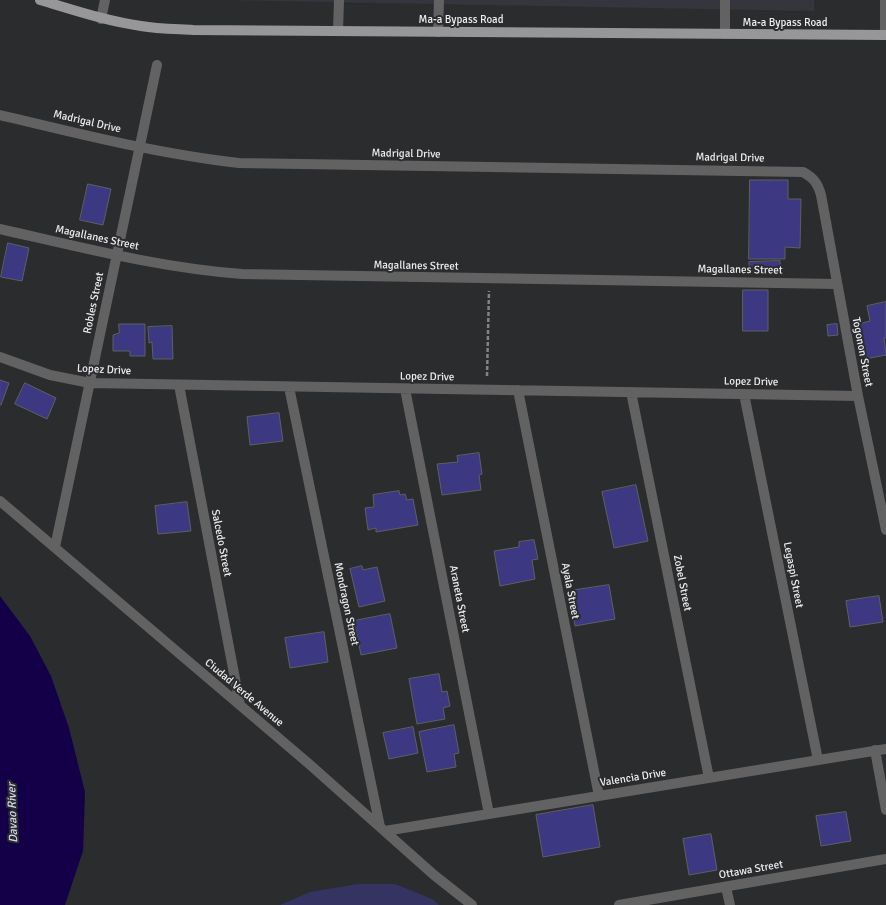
<!DOCTYPE html>
<style>
body{margin:0}
canvas{display:block;background:#2b2c2e}
</style>
<canvas width="886" height="905"></canvas>
<script>
const context = document.querySelector('canvas').getContext('2d');
context.lineJoin = 'round';
function paint(path, color) { context.fillStyle = color; context.fill(path, 'evenodd'); }
function trace(path, color, width, dash) { context.strokeStyle = color; context.lineWidth = width; context.lineCap = dash ? 'butt' : 'round'; context.setLineDash(dash || []); context.stroke(path); }
function write(font, color, halo, rows, align = 'center') {
  context.font = font + ' Signika,sans-serif'; context.lineWidth = 4; context.setLineDash([]); context.textBaseline = 'middle'; context.strokeStyle = halo; context.fillStyle = color; for (const [text, x, y, turn = 0] of rows) {
    context.save(); context.translate(x, y); context.rotate((+turn || 0) * Math.PI / 180); context.textAlign = isNaN(turn) ? turn : align; if (halo) context.strokeText(text, 0, 0); context.fillText(text, 0, 0); context.restore();
  }
}
const built = new Path2D(`
 M228 0H814V11L327 2Z`);
const green = new Path2D(`
 M358 884H395L432 899 439 905H280L310 892Z`);
const water = new Path2D(`
 M0 596 30 636 51 676 69 728 85 792 83 851 65 905H0Z`);
const building = new Path2D(`
 M750 180H788V199H801L800 248 785 247V259H749Z
 M88 184 111 189 103 225 80 220Z
 M8 243 29 248 22 281 1 277Z
 M780 261V272L749 273V262Z
 M743 290H768V331H743Z
 M886 302V338H884L886 355 865 359 858 324 870 321 867 306Z
 M119 324H145V356H130V351H113V335L119 333Z
 M837 324 838 335 828 336 827 325Z
 M172 326 173 359H153L152 342 149 343 148 327Z
 M0 380 9 383 1 405H0Z
 M25 383 56 398 47 419 15 404Z
 M279 413 283 441 250 445 247 417Z
 M479 453 482 474 479 475 481 490 442 495 437 464 458 462 457 456Z
 M636 485 648 541 614 548 602 492Z
 M399 491 400 495 405 494 407 500 413 499 418 525 376 532V528L368 530 365 508 374 507 373 495Z
 M187 502 191 531 158 534 155 506Z
 M534 540 538 559 532 560 535 579 500 586 494 551 519 547V542Z
 M362 566 363 570 377 567 385 601 359 607 350 569Z
 M609 585 615 619 575 626 569 591Z
 M879 596 883 622 850 627 846 601Z
 M390 614 397 648 361 655 354 621Z
 M324 632 328 662 290 668 285 638Z
 M439 674 442 692 447 691 450 706 443 708 445 719 417 724 409 679Z
 M454 725 459 753 454 754 456 767 427 772 419 732Z
 M413 727 418 753 389 759 383 733Z
 M593 805 600 847 543 857 536 815Z
 M846 812 851 841 821 846 816 816Z
 M711 834 717 870 689 875 683 839Z`);
const path = new Path2D(`
 M487 376 489 291`);
const lane = new Path2D(`
 M885 0V35
 M101 19 105 0
 M338 31 339 0
 M438 32 439 0
 M725 34V0`);
const street = new Path2D(`
 M0 115C79 134 159 154 239 163L803 172C814 178 818 184 821 195L858 396 886 530
 M0 229C80 247 160 268 242 274L837 284
 M0 357 50 375 90 383 858 396
 M179 385 240 705
 M289 387 380 827
 M405 389 489 814
 M518 390 599 796
 M631 392 709 778
 M744 394 818 760
 M0 501 308 763 434 875 472 905
 M55 547 157 65
 M875 750 886 810
 M385 831 886 749
 M726 887 730 905
 M619 905 886 859`);
const primary = new Path2D(`
 M40 0C74 10 106 21 141 26 158 29 176 29 193 30L886 35`);
const streetNames = [
 ["Ma-a Bypass Road",461,20],
 ["Ma-a Bypass Road",785,23],
 ["Madrigal Drive",87,122,13],
 ["Madrigal Drive",406,154,1],
 ["Madrigal Drive",730,158,1],
 ["Magallanes Street",97,238,12],
 ["Magallanes Street",416,266,1],
 ["Magallanes Street",740,270,1],
 ["Robles Street",94,303,-78],
 ["Togonon Street",862,352,79],
 ["Lopez Drive",104,370,3],
 ["Lopez Drive",427,377,1],
 ["Lopez Drive",751,382,1],
 ["Salcedo Street",221,543,79],
 ["Legaspi Street",793,575,79],
 ["Zobel Street",682,583,79],
 ["Ayala Street",570,591,79],
 ["Araneta Street",459,599,79],
 ["Mondragon Street",346,604,78],
 ["Ciudad Verde Avenue",244,693,40],
 ["Valencia Drive",633,778,-9],
 ["Ottawa Street",751,870,-10]
];
const waterNames = [
 ["Davao River",13,813,-92]
];
paint(built, '#34353d');
paint(green, '#343361');
paint(water, '#140049');
paint(building, '#3d3882');
trace(building, '#5e5f62', 1);
trace(path, '#828385', 2.5, [4, 2]);
trace(lane, '#626263', 10);
trace(street, '#626263', 10);
trace(primary, '#97979a', 10);
write('11px', '#ededef', '#2b2c2e', streetNames);
write('italic 12px', '#d5d6ec', '#2b2c2e', waterNames);
</script>
